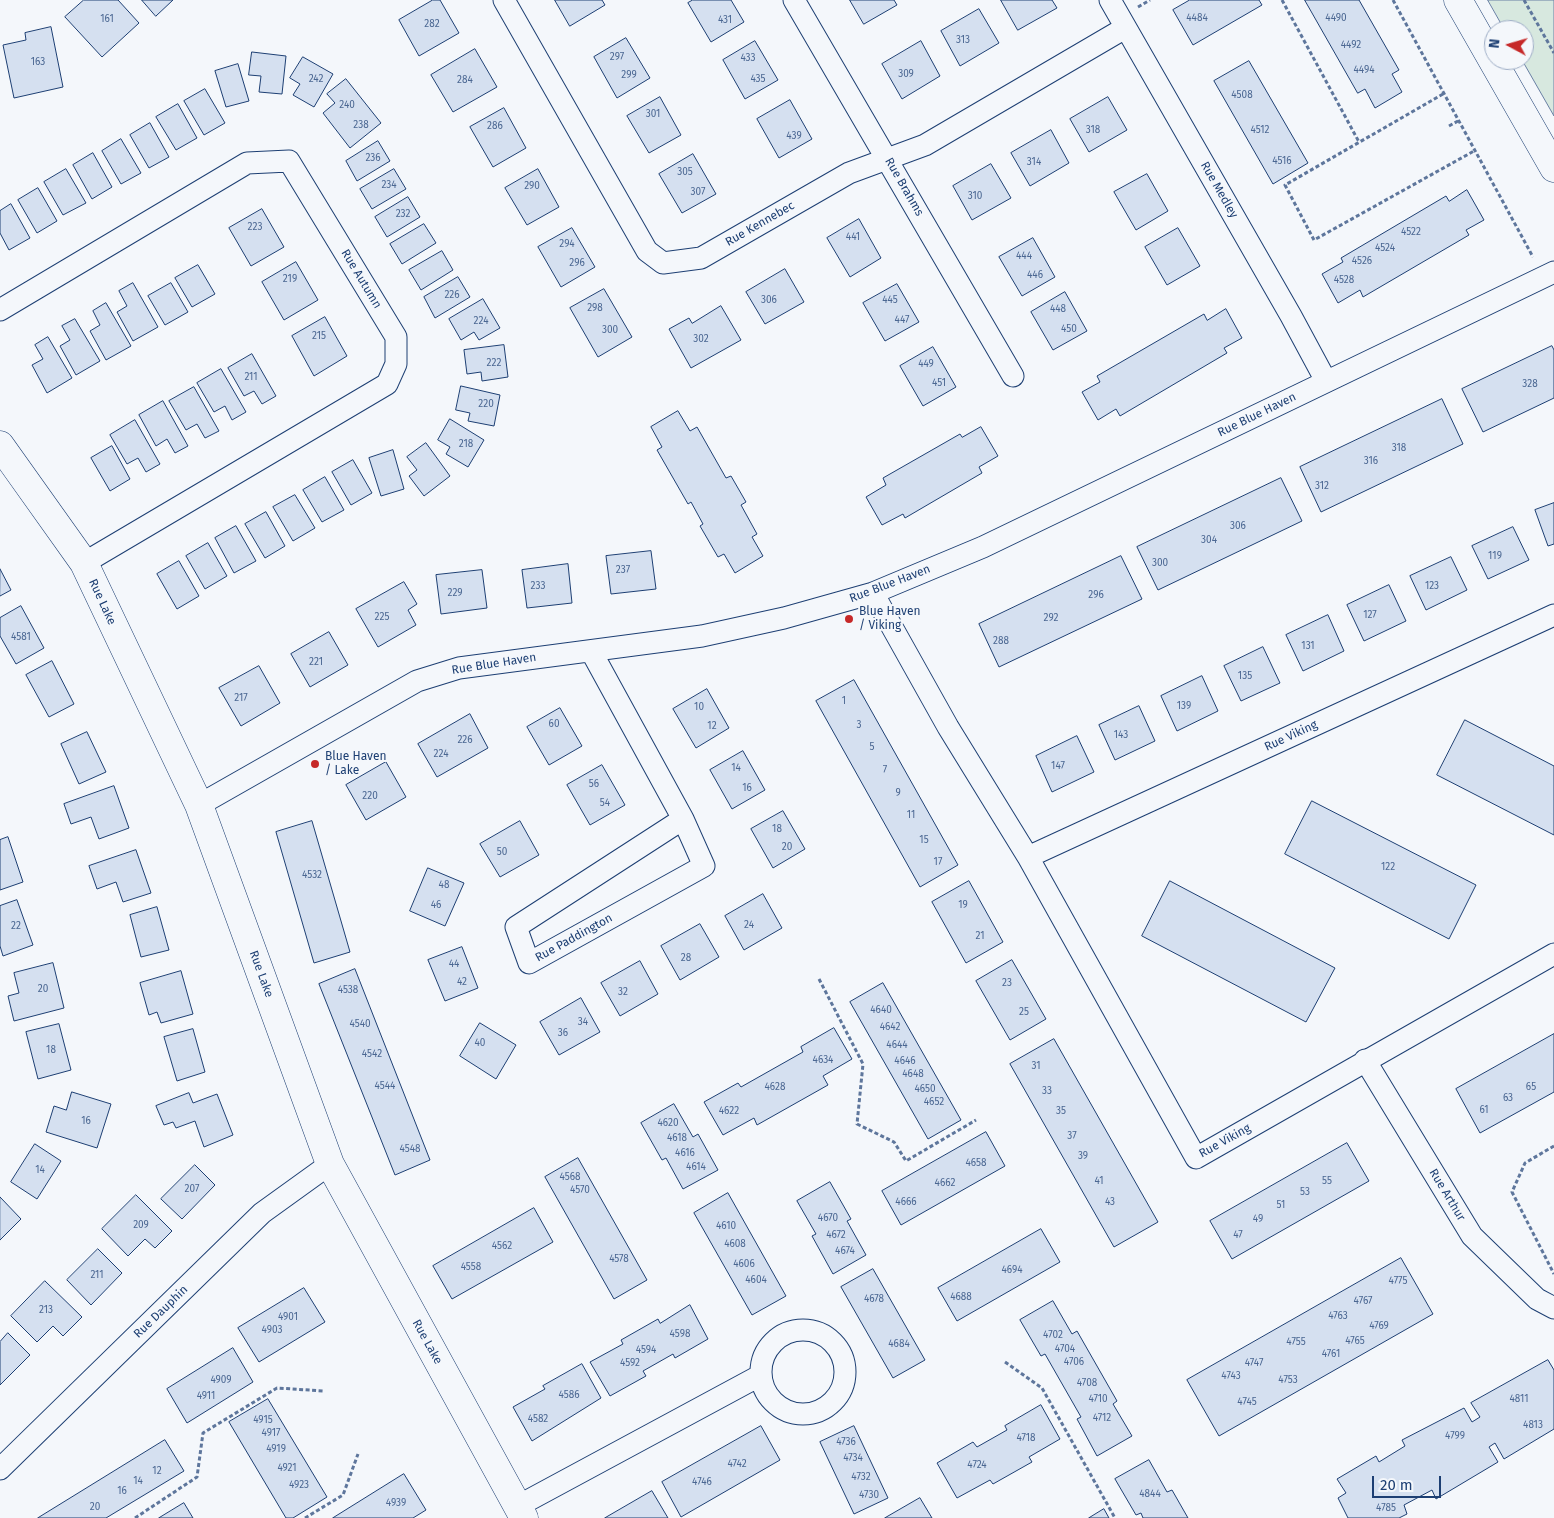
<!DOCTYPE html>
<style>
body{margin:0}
#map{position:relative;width:1554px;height:1518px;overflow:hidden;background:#f4f7fb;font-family:"Fira Sans",sans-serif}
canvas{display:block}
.north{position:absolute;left:1484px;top:20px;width:50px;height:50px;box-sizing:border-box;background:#f4f7fb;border:1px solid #9eadc5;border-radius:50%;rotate:276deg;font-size:14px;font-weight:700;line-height:20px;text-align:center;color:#1d3f73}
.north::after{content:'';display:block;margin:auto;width:18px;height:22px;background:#c62828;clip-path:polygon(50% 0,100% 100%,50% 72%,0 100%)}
.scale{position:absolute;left:1372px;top:1476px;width:69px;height:22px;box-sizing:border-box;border:2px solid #1d3f73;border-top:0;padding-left:6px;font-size:15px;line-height:18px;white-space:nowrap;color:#1d3f73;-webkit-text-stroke:4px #f4f7fb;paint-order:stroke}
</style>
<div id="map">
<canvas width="1554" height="1518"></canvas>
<div class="north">N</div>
<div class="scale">20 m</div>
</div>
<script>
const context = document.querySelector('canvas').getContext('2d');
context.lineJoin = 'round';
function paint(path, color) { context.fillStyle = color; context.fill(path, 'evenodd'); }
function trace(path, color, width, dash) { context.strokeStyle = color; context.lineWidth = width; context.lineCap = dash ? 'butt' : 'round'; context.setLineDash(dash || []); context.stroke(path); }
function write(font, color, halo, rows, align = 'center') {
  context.font = font + ' "Fira Sans",sans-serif'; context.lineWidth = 4; context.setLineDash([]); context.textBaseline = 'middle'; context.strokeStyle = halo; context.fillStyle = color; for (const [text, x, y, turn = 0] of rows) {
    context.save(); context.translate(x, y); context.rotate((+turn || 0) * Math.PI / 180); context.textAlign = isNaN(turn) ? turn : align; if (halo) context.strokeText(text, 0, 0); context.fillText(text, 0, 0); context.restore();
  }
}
const green = new Path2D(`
 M1488 0H1554V116L1522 60H1524V30H1505Z`);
const building = new Path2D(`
 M84 0H118L139 23 102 57 65 17Z
 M142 0H173L156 16Z
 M433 0H440L459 33 419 56 399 20Z
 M555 0H602L605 5 570 26Z
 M693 0H731L744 22 711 42 688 3Z
 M850 0H894L897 5 864 24Z
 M1001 0H1052L1057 8 1018 30Z
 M1190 0H1259L1262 5 1193 45 1173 10Z
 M1305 0H1359L1399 70 1392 74 1402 92 1375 108 1365 89 1358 93Z
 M979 9 999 43 960 66 941 31Z
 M51 27 63 87 14 98 3 45 26 40 25 33Z
 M626 38 650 78 617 98 594 57Z
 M755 41 778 80 745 99 723 60Z
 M921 41 940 76 902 99 882 64Z
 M475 49 497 87 453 112 431 75Z
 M252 52 286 56 282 94 259 92 261 76 249 75Z
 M303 57 333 74 314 107 293 95 300 84 290 78Z
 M1249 61 1308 163 1273 184 1214 81Z
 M238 64 249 101 226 107 215 71Z
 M346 79 381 123 350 148 323 113 335 103 327 94Z
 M205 89 225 123 204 135 184 101Z
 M660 97 681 135 649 153 627 116Z
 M1108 97 1127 130 1089 152 1070 119Z
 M790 100 812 139 779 158 757 119Z
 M178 104 197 138 176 150 156 117Z
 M504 108 526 148 493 167 470 127Z
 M150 123 169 157 149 168 130 135Z
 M1051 130 1069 163 1030 186 1011 153Z
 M121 139 141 173 121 184 102 151Z
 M378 141 390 161 357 181 346 161Z
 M93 153 112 187 92 199 73 165Z
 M693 154 716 194 682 213 659 174Z
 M991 164 1011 198 972 220 953 186Z
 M66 169 86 203 63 215 44 182Z
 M394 169 406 189 372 209 360 189Z
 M538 169 559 207 527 225 505 188Z
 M1147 174 1168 211 1136 230 1114 192Z
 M38 188 57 221 37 233 18 200Z
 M1467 190 1484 220 1466 230 1469 235 1363 297 1360 290 1338 303 1322 274 1343 262 1341 258 1446 196 1449 201Z
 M408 197 420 217 387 237 375 217Z
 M11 204 30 238 9 250 0 233V211Z
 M262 209 284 247 251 266 229 228Z
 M859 219 881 258 850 277 827 238Z
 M424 224 436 243 402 264 390 244Z
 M572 228 595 267 561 287 538 247Z
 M1178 228 1200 266 1167 285 1145 247Z
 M1033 238 1055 277 1022 296 999 257Z
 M442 251 453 270 421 290 409 270Z
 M296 262 318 300 284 320 262 282Z
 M198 265 215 294 192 307 175 278Z
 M785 269 804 302 765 324 746 292Z
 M458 277 470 297 435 318 424 297Z
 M133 283 158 327 133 341 117 312 127 306 119 291Z
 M171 283 188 312 165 325 148 296Z
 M897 284 919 322 885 341 863 303Z
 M604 289 632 337 598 357 570 308Z
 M1065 292 1087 331 1053 350 1031 312Z
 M483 299 500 328 479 340 474 332 461 340 449 319Z
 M106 303 131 346 106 360 90 331 100 325 93 311Z
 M721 306 741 340 691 368 669 329 689 318 692 323Z
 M1226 309 1242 338 1224 348 1227 353 1120 416 1116 409 1098 420 1082 392 1100 382 1097 376 1204 314 1207 320Z
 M325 317 347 356 314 376 292 336Z
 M75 319 100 361 76 375 60 346 70 340 62 326Z
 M48 337 72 378 47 393 32 365 43 359 35 345Z
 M504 345 508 377 482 381 481 372 467 374 464 350Z
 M1552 346 1554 350V398L1483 432 1462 389Z
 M933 347 956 387 923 406 900 366Z
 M252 354 276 396 262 404 254 391 244 396 228 368Z
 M221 369 246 412 232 420 225 406 214 412 197 383Z
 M461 386 500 395 494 426 468 421 470 413 456 410Z
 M194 387 219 431 205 438 197 424 186 430 169 401Z
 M1442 399 1463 444 1321 512 1300 467Z
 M163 401 188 446 175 453 167 439 156 446 139 415Z
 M678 411 690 431 697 427 726 478 731 476 746 502 741 505 757 534 752 537 763 556 735 573 724 554 718 557 700 526 703 524 691 502 688 504 657 450 662 447 651 427Z
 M450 419 484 440 468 467 446 454 450 447 438 440Z
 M135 420 160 464 146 472 138 458 127 464 110 435Z
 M981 427 998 456 979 467 982 473 905 518 903 514 882 525 866 497 886 485 883 478 960 434 962 437Z
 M426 443 450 476 424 496 409 476 417 470 407 457Z
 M112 446 130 479 110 491 91 458Z
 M393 450 404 489 381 496 369 458Z
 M353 460 372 493 351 505 332 472Z
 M325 477 344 510 322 522 303 490Z
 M1281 478 1302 521 1158 590 1137 547Z
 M295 495 315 528 293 541 273 507Z
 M1554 503V544L1548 546 1535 510Z
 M266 512 285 546 265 558 245 524Z
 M236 526 256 561 234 573 215 538Z
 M1513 527 1529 560 1488 579 1472 546Z
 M208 543 227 576 205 589 186 556Z
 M651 551 656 589 611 594 606 556Z
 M1121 556 1142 599 999 667 979 624Z
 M1451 557 1467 590 1426 610 1410 576Z
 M179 561 199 596 177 609 157 574Z
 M568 564 572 603 527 608 522 570Z
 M0 569 11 590 0 596Z
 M482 570 487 608 441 614 436 575Z
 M404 582 417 604 408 610 416 625 378 647 356 609Z
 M1389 585 1406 621 1364 641 1347 605Z
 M21 606 44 648 16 664 0 636V618Z
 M1328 615 1344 651 1303 671 1286 635Z
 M329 632 348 665 310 687 291 654Z
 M1263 647 1280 683 1241 701 1224 666Z
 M52 661 74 704 49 717 26 675Z
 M259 666 280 703 241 726 219 688Z
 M1202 676 1218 711 1177 731 1161 696Z
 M854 680 958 865 920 887 816 701Z
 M707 689 729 728 696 748 673 709Z
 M1139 706 1155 741 1115 760 1099 725Z
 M560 708 582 746 549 765 527 727Z
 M470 714 488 748 437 777 418 744Z
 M1465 720 1554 766V835L1437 775Z
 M87 732 106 772 79 784 61 744Z
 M1077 736 1094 772 1052 792 1036 756Z
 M743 751 765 790 732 809 710 770Z
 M386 762 406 797 366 820 346 785Z
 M602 765 625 805 590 825 567 785Z
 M114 786 129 828 99 839 91 817 71 824 64 804Z
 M1312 801 1476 885 1449 939 1285 854Z
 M783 811 805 849 773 868 751 829Z
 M312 821 350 952 314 963 276 832Z
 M520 821 539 855 500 877 480 844Z
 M8 837 23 882 0 890V840Z
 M136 850 151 893 123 902 116 882 97 889 89 866Z
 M428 868 464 883 445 926 410 911Z
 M969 881 1003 942 966 963 932 902Z
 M1170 881 1335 968 1306 1022 1142 936Z
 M763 894 782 928 744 950 725 916Z
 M17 900 33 945 3 956 0 946V906Z
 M157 907 169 950 141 957 130 915Z
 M700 924 719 957 680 980 661 946Z
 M462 947 478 988 445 1001 428 960Z
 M1012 960 1046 1019 1010 1040 976 981Z
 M640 961 658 994 620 1016 601 983Z
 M53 963 64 1008 14 1021 8 996 19 993 14 973Z
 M355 969 430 1160 395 1175 319 984Z
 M181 971 193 1014 161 1023 157 1012 149 1015 140 983Z
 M883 983 961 1120 928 1139 850 1002Z
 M581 998 600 1032 559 1055 540 1022Z
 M480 1023 516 1045 496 1079 460 1056Z
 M59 1024 71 1070 38 1079 26 1032Z
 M834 1028 852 1059 823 1076 828 1085 757 1125 754 1118 723 1135 704 1102 738 1083 741 1087 803 1052 801 1047Z
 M193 1029 205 1072 177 1081 164 1037Z
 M1554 1034V1092L1480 1133 1456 1089Z
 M1054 1039 1158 1222 1114 1247 1010 1064Z
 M72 1092 111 1104 97 1148 46 1132 54 1106 66 1110Z
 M189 1093 193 1103 217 1094 233 1135 204 1147 195 1121 176 1128 173 1122 164 1125 156 1106Z
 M674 1104 693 1137 698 1134 718 1170 683 1189 666 1158 662 1160 641 1123Z
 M986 1132 1005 1166 901 1225 882 1191Z
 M1347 1143 1369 1181 1232 1259 1210 1221Z
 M35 1144 61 1161 37 1199 11 1182Z
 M578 1158 647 1280 614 1299 545 1177Z
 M195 1165 215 1185 182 1219 161 1199Z
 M830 1182 851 1219 847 1221 866 1255 833 1274 812 1236 816 1234 797 1201Z
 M728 1193 786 1296 752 1315 694 1213Z
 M136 1195 172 1231 155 1248 145 1239 128 1256 102 1229Z
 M0 1197 21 1219 0 1240Z
 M534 1208 553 1242 452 1299 433 1266Z
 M1041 1229 1060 1262 957 1321 938 1288Z
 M98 1249 122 1273 91 1305 67 1280Z
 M1401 1258 1433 1314 1219 1436 1187 1380Z
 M873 1269 925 1360 893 1378 841 1287Z
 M45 1281 82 1317 63 1336 53 1326 37 1342 11 1316Z
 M304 1288 325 1322 259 1362 238 1328Z
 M1053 1301 1072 1334 1077 1331 1117 1401 1113 1404 1132 1436 1097 1456 1077 1419 1081 1417 1045 1354 1041 1356 1020 1320Z
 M690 1305 708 1339 675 1358 673 1354 643 1371 646 1376 610 1396 590 1362 623 1344 621 1340 658 1319 660 1323Z
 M8 1333 30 1355 0 1385V1342Z
 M233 1348 253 1382 187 1423 167 1389Z
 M1548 1360 1554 1370V1429L1504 1459 1495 1443 1489 1447 1498 1462 1436 1499 1432 1490 1404 1505 1407 1514 1399 1518H1348L1338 1498 1346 1493 1337 1479 1376 1456 1379 1462 1405 1446 1402 1440 1464 1408 1472 1422 1480 1417 1471 1403Z
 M582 1364 601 1398 532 1441 513 1407 545 1389 543 1386Z
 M268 1399 327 1497 293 1518H286L229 1422Z
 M1041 1405 1060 1439 1029 1457 1032 1462 993 1484 990 1480 957 1498 937 1463 973 1442 977 1447 1007 1430 1005 1426Z
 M761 1426 780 1460 681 1517 662 1482Z
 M854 1426 888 1498 854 1514 820 1442Z
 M165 1440 184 1471 106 1518H38Z
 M1149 1460 1167 1492 1172 1490 1188 1518H1143L1141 1513 1136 1515 1115 1479Z
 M404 1474 426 1510 413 1518H333Z
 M652 1491 668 1518H605Z
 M920 1498 932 1518H885Z
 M184 1503 193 1518H159Z
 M1104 1509 1109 1518H1089Z`);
const path = new Path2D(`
 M1282 0 1359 142
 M1393 0 1533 257
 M1524 0 1554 53
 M1138 7 1150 0
 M1443 94 1285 185 1314 240 1474 151
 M1449 126 1458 121
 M819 979 863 1064 857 1124 894 1142 906 1161 976 1120
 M1554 1146 1525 1163 1512 1192 1554 1274
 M1005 1362 1042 1388 1115 1518
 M135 1518 197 1477 203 1433 277 1388 324 1391
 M305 1518 343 1495 358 1454`);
const street = new Path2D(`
 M504 0 647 251 663 263 701 258 849 173 925 145 1125 28
 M794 0 1013 376
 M1110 0 1291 316 1326 381
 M0 310 247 163 289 161 396 337V364L387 384 84 563
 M873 593 948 727 1028 857 1196 1158 1554 954
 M591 651 683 819 704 866 529 963 516 927 683 819
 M199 805 417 681 459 668 702 636 784 618 873 593 983 547 1554 272
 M1028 857 1554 615
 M1365 1060 1472 1236 1537 1299 1554 1308
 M761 1372a42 42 0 1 1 84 0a42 42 0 1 1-84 0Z
 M0 1469 262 1213 330 1164
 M518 1506 761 1375`);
const secondary = new Path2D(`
 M1458 0 1554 168
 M0 445 84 563 199 805 330 1164 524 1518`);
const markers = [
 [849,619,5,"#c62828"],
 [315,764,5,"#c62828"]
];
const numberNames = [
 ["4484",1197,18],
 ["4490",1336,18],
 ["161",107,19],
 ["431",725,20],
 ["282",432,24],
 ["313",963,40],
 ["4492",1351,45],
 ["297",617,57],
 ["433",748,58],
 ["163",38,62],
 ["4494",1364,70],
 ["309",906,74],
 ["299",629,75],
 ["242",316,79],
 ["435",758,79],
 ["284",465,80],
 ["4508",1242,95],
 ["240",347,105],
 ["301",653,114],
 ["238",361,125],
 ["286",495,126],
 ["318",1093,130],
 ["4512",1260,130],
 ["439",794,136],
 ["236",373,158],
 ["4516",1282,161],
 ["314",1034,162],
 ["305",685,172],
 ["234",389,185],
 ["290",532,186],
 ["307",698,192],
 ["310",975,196],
 ["232",403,214],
 ["223",255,227],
 ["4522",1411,232],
 ["441",853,237],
 ["294",567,244],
 ["4524",1385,248],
 ["444",1024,256],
 ["4526",1362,261],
 ["296",577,263],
 ["446",1035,275],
 ["219",290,279],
 ["4528",1344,280],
 ["226",452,295],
 ["306",769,300],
 ["445",890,300],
 ["298",595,308],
 ["448",1058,309],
 ["447",902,320],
 ["224",481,321],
 ["450",1069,329],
 ["300",610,330],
 ["215",319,336],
 ["302",701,339],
 ["222",494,363],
 ["449",926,364],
 ["211",251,377],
 ["451",939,383],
 ["328",1530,384],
 ["220",486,404],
 ["218",466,444],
 ["318",1399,448],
 ["316",1371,461],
 ["312",1322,486],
 ["306",1238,526],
 ["304",1209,540],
 ["119",1495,556],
 ["300",1160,563],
 ["237",623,570],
 ["233",538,586],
 ["123",1432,586],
 ["229",455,593],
 ["296",1096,595],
 ["127",1370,615],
 ["225",382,617],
 ["292",1051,618],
 ["4581",21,637],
 ["288",1001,641],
 ["131",1308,646],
 ["221",316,662],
 ["135",1245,676],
 ["217",241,698],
 ["1",844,701],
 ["139",1184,706],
 ["10",699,707],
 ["60",554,724],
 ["3",859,725],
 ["12",712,726],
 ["143",1121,735],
 ["226",465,740],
 ["5",872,747],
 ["224",441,754],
 ["147",1058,766],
 ["14",736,768],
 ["7",885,770],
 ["56",594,784],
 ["16",747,788],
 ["9",898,793],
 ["220",370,796],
 ["54",605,803],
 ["11",911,815],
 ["18",777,829],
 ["15",924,840],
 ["20",787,847],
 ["50",502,852],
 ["17",938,862],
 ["122",1388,867],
 ["4532",312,875],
 ["48",444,885],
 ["46",436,905],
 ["19",963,905],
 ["24",749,925],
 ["22",16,926],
 ["21",980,936],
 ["28",686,958],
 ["44",454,964],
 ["42",462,982],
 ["23",1007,983],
 ["20",43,989],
 ["4538",348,990],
 ["32",623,992],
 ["4640",881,1010],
 ["25",1024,1012],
 ["34",583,1022],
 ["4540",360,1024],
 ["4642",890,1027],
 ["36",563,1033],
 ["40",480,1043],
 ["4644",897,1045],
 ["18",51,1050],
 ["4542",372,1054],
 ["4634",823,1060],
 ["4646",905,1061],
 ["31",1036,1066],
 ["4648",913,1074],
 ["4544",385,1086],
 ["4628",775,1087],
 ["65",1531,1087],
 ["4650",925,1089],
 ["33",1047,1091],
 ["63",1508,1098],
 ["4652",934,1102],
 ["61",1484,1110],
 ["4622",729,1111],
 ["35",1061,1111],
 ["16",86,1121],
 ["4620",668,1123],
 ["37",1072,1136],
 ["4618",677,1138],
 ["4548",410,1149],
 ["4616",685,1153],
 ["39",1083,1156],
 ["4658",976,1163],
 ["4614",696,1167],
 ["14",40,1170],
 ["4568",570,1177],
 ["41",1099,1181],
 ["55",1327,1181],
 ["4662",945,1183],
 ["207",192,1189],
 ["4570",580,1190],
 ["53",1305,1192],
 ["4666",906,1202],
 ["43",1110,1202],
 ["51",1281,1205],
 ["4670",828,1218],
 ["49",1258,1219],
 ["209",141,1225],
 ["4610",726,1226],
 ["4672",836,1235],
 ["47",1238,1235],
 ["4608",735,1244],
 ["4562",502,1246],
 ["4674",845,1251],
 ["4578",619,1259],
 ["4606",744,1264],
 ["4558",471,1267],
 ["4694",1012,1270],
 ["211",97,1275],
 ["4604",756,1280],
 ["4775",1398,1281],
 ["4688",961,1297],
 ["4678",874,1299],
 ["4767",1363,1301],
 ["213",46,1310],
 ["4763",1338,1316],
 ["4901",288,1317],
 ["4769",1379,1326],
 ["4903",272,1330],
 ["4598",680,1334],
 ["4702",1053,1335],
 ["4765",1355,1341],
 ["4755",1296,1342],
 ["4684",899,1344],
 ["4704",1065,1349],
 ["4594",646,1350],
 ["4761",1331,1354],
 ["4706",1074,1362],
 ["4592",630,1363],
 ["4747",1254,1363],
 ["4743",1231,1376],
 ["4909",221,1380],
 ["4753",1288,1380],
 ["4708",1087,1383],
 ["4586",569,1395],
 ["4911",206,1396],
 ["4710",1098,1399],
 ["4811",1519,1399],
 ["4745",1247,1402],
 ["4712",1102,1418],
 ["4582",538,1419],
 ["4915",263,1420],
 ["4813",1533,1425],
 ["4917",271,1433],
 ["4799",1455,1436],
 ["4718",1026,1438],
 ["4736",846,1442],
 ["4919",276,1449],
 ["4734",853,1458],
 ["4742",737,1464],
 ["4724",977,1465],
 ["4921",287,1468],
 ["12",157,1471],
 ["4732",861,1477],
 ["14",138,1481],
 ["4746",702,1482],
 ["4923",299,1485],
 ["16",122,1491],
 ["4844",1150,1494],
 ["4730",869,1495],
 ["4939",396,1503],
 ["20",95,1507],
 ["4785",1386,1508]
];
const streetNames = [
 ["Rue Brahms",904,187,60],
 ["Rue Medley",1219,190,60],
 ["Rue Kennebec",760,224,-30],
 ["Rue Autumn",361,279,59],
 ["Rue Blue Haven",1257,415,-26],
 ["Rue Blue Haven",890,584,-21],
 ["Rue Lake",102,602,65],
 ["Rue Blue Haven",494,664,-9],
 ["Rue Viking",1291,736,-25],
 ["Rue Paddington",574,938,-29],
 ["Rue Lake",261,974,70],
 ["Rue Viking",1225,1141,-29],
 ["Rue Arthur",1447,1195,59],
 ["Rue Dauphin",161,1312,-44],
 ["Rue Lake",427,1342,61]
];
const poiNames = [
 ["Blue Haven",859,612],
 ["/ Viking",859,626],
 ["Blue Haven",325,757],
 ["/ Lake",325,771]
];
paint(green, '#d7e8df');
trace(green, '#687fa3', 1);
paint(building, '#d5e0f0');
trace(building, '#1d3f73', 1);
trace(street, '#1d3f73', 23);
trace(secondary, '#1d3f73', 29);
trace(path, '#5e769c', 3, [4, 2.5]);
trace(street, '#f4f7fb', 21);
trace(secondary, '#f4f7fb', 28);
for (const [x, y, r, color] of markers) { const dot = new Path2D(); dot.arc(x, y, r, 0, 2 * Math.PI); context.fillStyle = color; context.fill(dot); trace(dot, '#f4f7fb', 2); }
write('10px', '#4b6792', null, numberNames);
write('12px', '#1d3f73', '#f4f7fb', streetNames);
write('12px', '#1d3f73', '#f4f7fb', poiNames, 'left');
</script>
